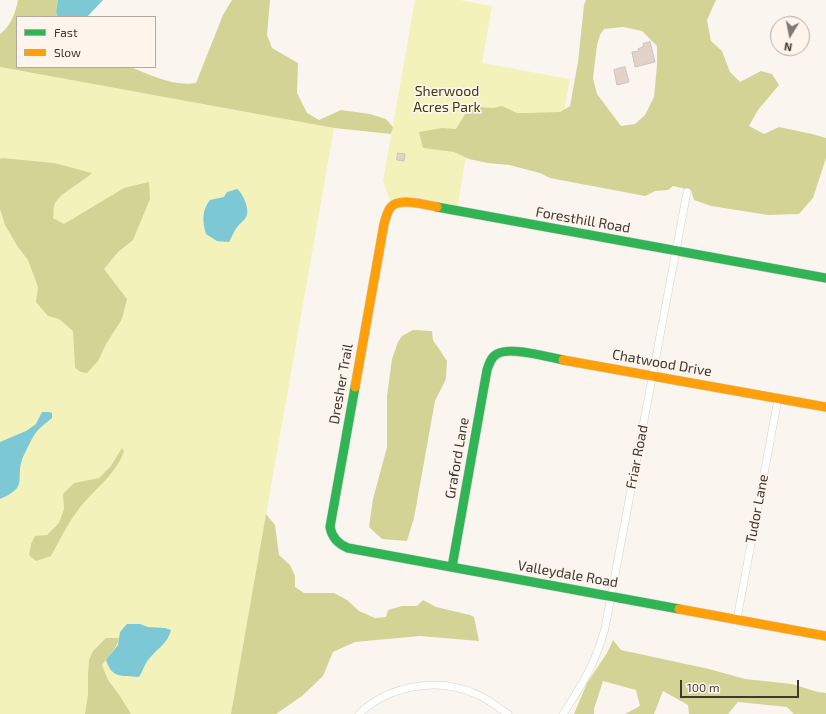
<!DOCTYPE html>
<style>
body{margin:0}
#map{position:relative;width:826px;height:714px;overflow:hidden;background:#fbf5f0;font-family:"Exo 2",sans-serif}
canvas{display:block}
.legend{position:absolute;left:16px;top:16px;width:140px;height:52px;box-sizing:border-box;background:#fff5ec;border:1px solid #b2a9a2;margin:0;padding:5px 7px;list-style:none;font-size:12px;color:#3e3832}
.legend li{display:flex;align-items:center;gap:8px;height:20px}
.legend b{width:20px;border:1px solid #b2a9a2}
.north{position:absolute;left:770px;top:16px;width:40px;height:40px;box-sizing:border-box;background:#fff5ec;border:1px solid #b2a9a2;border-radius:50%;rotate:190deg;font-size:11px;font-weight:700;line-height:16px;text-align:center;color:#3e3832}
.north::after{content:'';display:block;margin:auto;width:14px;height:18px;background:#807a74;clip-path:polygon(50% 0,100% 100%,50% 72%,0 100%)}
.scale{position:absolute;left:680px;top:680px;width:119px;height:18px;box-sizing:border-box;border:2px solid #3e3832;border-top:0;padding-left:5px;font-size:12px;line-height:14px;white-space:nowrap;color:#3e3832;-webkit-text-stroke:3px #fff5ec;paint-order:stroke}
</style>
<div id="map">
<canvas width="826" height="714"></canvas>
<ul class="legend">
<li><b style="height:5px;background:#30b455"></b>Fast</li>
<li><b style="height:5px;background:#ff9f0a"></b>Slow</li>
</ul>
<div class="north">N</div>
<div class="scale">100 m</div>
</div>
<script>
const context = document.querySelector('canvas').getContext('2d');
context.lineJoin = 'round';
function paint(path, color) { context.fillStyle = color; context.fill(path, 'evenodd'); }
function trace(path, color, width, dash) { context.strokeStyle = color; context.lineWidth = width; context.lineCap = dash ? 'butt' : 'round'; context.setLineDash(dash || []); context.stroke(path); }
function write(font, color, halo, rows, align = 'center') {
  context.font = font + ' "Exo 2",sans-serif'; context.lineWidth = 3.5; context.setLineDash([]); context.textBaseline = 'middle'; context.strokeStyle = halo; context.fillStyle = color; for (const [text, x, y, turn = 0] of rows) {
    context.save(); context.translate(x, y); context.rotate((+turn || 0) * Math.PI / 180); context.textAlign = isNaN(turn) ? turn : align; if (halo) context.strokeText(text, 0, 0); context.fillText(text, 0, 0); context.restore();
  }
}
const green = new Path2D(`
 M415 0H460L492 6 482 63 570 79 556 158 468 143 457 211 392 205 383 181Z
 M0 67 334 128 231 714H0Z`);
const forest = new Path2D(`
 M18 0H58L56 12 58 17H17V67H131C149 75 176 87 196 83L223 15 232 0H270L267 35 272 48 298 63 297 93 307 113 319 120 341 110 370 114 386 119 393 127 391 134 334 128 0 67V34C10 27 16 12 18 0Z
 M586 0H716L707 20 711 41 722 51 730 72 740 82 761 71 772 74 779 85 758 110 749 126 764 134 779 127 812 134 826 138V158L813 198 799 214 768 215 711 206 694 200 691 190 673 186 668 190 655 191 645 196 550 178 540 173 509 165 488 163 469 159 454 152 423 148 419 132 442 128 456 129 465 114 479 107 493 108 502 106 517 113H527L560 112 570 106 578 62 584 5ZM623 27 642 31 657 46V65L654 97 645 115 635 124 621 126 597 94 593 78 597 45 600 35 604 29Z
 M2 158 54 163 92 173C82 183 58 193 54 206 53 209 54 215 53 218L64 224 124 188 149 182 150 199 133 240 118 252 104 269 127 299 122 319 106 344 98 361 87 373 81 372 75 368 73 331 59 319 48 316 36 302 38 287 28 260 18 247 5 225 0 209V159Z
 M413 330 432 331 433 340 447 361 446 379 435 401 414 518 407 541 382 539 369 527 373 499 387 447V396L392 359 398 342 402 336Z
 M122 448 124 451C115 477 91 491 76 513 66 526 59 542 51 556L36 561 29 555 31 544 35 536 47 535 59 523 64 509 63 494 74 483 99 478 111 466Z
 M266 514 275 525 279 555 290 565 295 576V587L304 593H334L347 600 359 611 375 618 386 617 388 610 402 606H417L423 600 436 607 470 615 474 617 479 641 420 636 355 642 333 652 323 676 302 696 276 714H231Z
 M106 638H119C117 648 108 657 102 665L108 680 120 696 131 714H85L88 695V675L89 660 93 651Z
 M613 640 621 650 709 669 745 679 792 684 818 692 826 693V714H794L787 707 738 702 728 714H689L688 705 663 691 654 714H625L640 706 636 690 603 681 594 709V714H574L587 683 607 653Z`);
const water = new Path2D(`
 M58 0H103L87 17H58L56 12Z
 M237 189C243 193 249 208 247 215 246 218 243 221 241 223 235 228 233 235 229 242L217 241 206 234C202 221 202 210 210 200L224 197 227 192Z
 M42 412H49L52 413V418C47 422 42 426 38 430 32 437 27 449 23 457 14 480 30 486 0 499V442L26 431 36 424Z
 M127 624H140L148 627 165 628 171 630C168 644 156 649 148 660 144 665 143 671 139 677 122 675 112 679 106 660L118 645 120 632Z`);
const building = new Path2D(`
 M650 42 655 62 635 67 632 52 639 51 638 49 644 46 643 44Z
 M625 67 629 82 617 85 614 70Z
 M398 153 405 154 404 161 397 160Z`);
const street = new Path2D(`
 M737 619 778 399
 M359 714C389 685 438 677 476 694 488 699 498 707 508 714
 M563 714C581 687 597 660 605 628L687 192`);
const fast = new Path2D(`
 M437 207 826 278
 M355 387 330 527C332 538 338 544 348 548L679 609
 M452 567 487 370C489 364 491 357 497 354 510 346 548 357 563 360`);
const slow = new Path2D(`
 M563 360 826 407
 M355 387 384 224C386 218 387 211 391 207 400 197 426 205 437 207
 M679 609 826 636`);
const parkNames = [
 ["Sherwood",447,91],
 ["Acres Park",447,107]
];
const streetNames = [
 ["Foresthill Road",583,220,10],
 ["Chatwood Drive",662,363,10],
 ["Dresher Trail",341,384,-80],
 ["Friar Road",637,457,-79],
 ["Graford Lane",457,458,-80],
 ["Tudor Lane",757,509,-79],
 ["Valleydale Road",568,574,10]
];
paint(green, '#f3f2bb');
paint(forest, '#d4d396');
paint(water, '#7cc8d5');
paint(building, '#e3d2c7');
trace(building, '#cac4c0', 1);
trace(street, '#d6d0cb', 8);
trace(fast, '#d6d0cb', 10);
trace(slow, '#d6d0cb', 10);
trace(street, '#fefefd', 7);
trace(fast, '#30b455', 9);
trace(slow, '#ff9f0a', 9);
write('14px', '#3b3c0f', '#fff5ec', parkNames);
write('14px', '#3e3832', '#fff5ec', streetNames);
</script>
